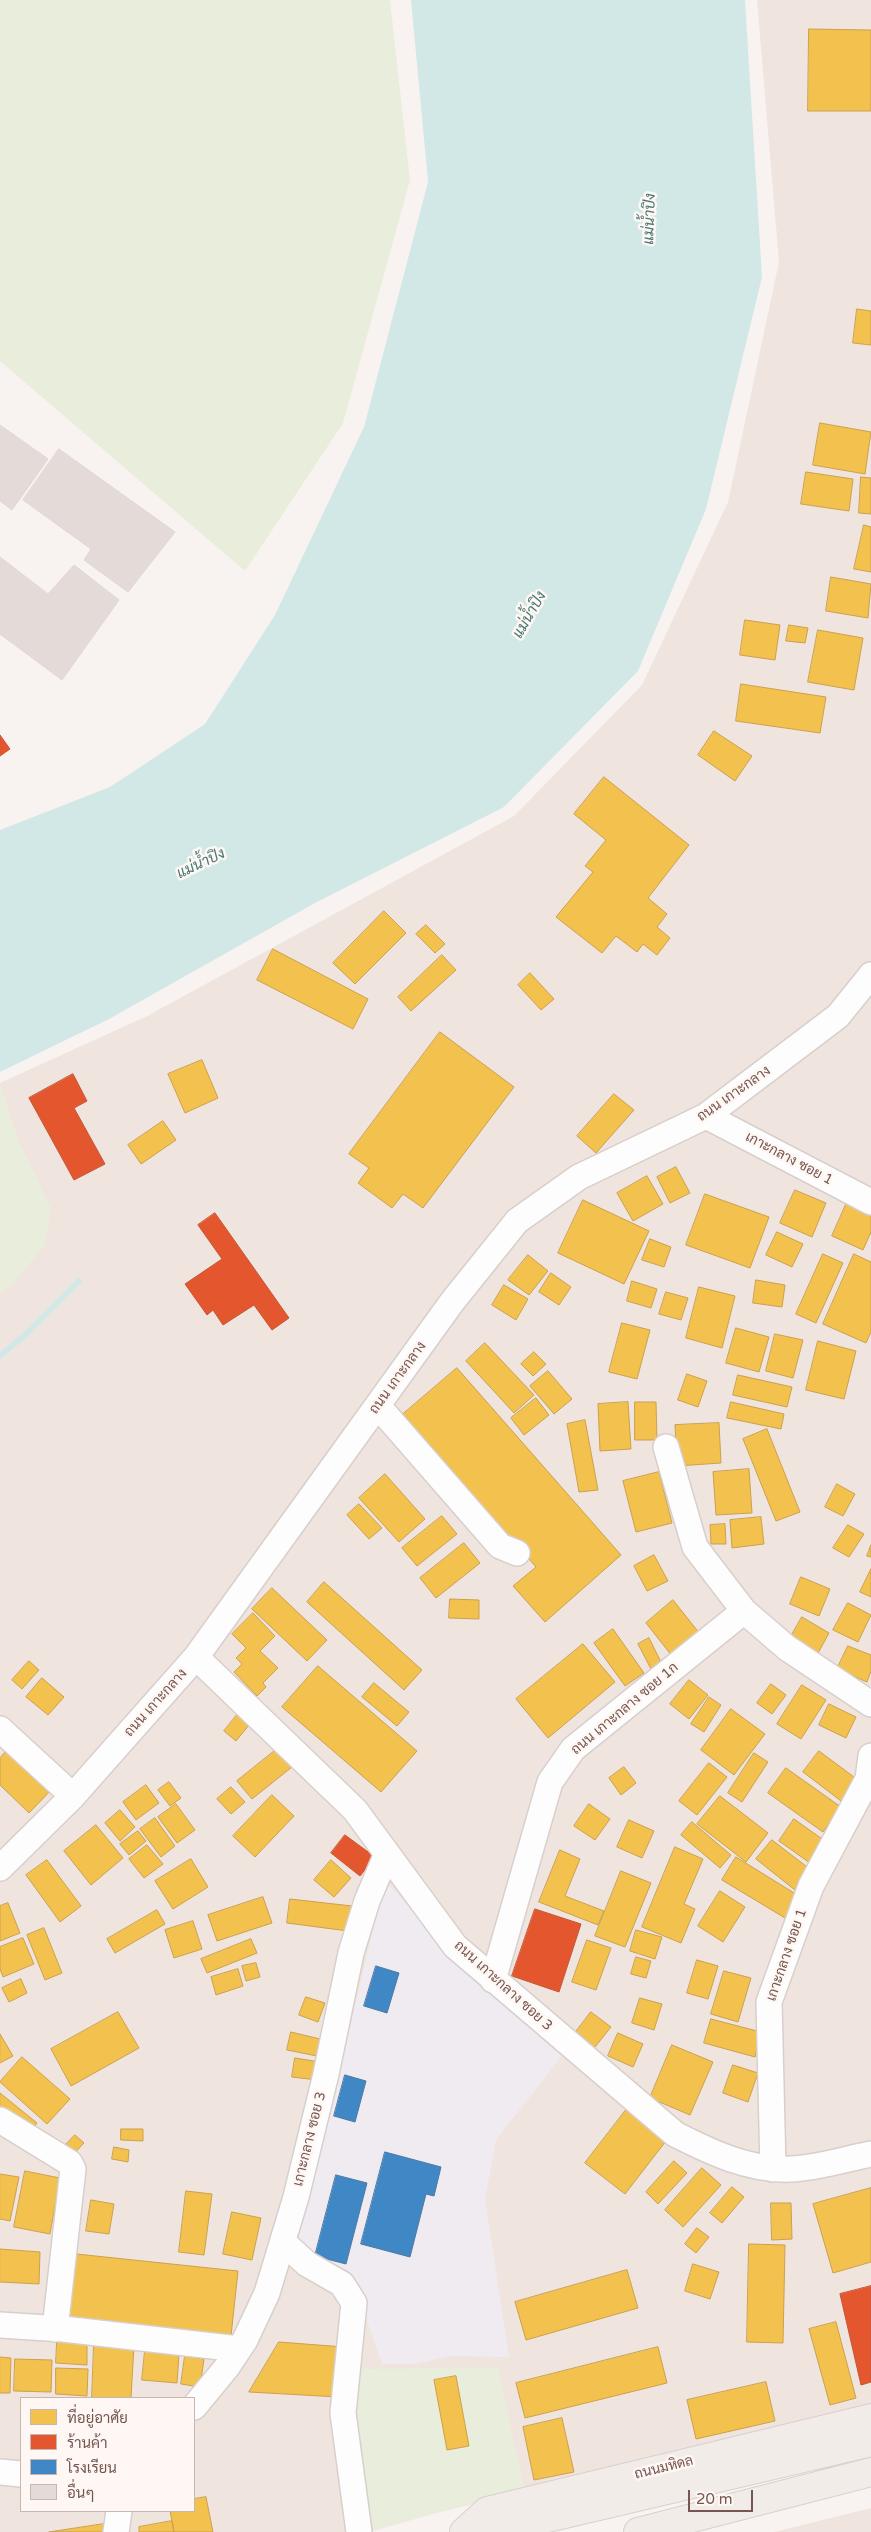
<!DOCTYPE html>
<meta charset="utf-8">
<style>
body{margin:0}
#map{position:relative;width:871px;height:2532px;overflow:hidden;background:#f8f3f0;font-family:"Varela Round",Sarabun,sans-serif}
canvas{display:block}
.legend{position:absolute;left:20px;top:2397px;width:175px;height:115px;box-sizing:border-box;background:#fef7f3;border:1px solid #c7b7b2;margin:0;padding:6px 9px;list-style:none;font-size:15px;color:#755651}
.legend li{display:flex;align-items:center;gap:10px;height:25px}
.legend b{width:25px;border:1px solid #c7b7b2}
.scale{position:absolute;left:688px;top:2490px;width:65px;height:22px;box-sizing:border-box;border:2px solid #755651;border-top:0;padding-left:6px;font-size:15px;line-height:18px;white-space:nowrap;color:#755651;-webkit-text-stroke:4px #fef7f3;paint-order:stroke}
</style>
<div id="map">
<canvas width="871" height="2532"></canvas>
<ul class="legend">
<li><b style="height:14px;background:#f2c14e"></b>ที่อยู่อาศัย</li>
<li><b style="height:14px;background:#e4572e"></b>ร้านค้า</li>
<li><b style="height:14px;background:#3f88c5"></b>โรงเรียน</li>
<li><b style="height:14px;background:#e4dbd8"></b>อื่นๆ</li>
</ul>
<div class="scale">20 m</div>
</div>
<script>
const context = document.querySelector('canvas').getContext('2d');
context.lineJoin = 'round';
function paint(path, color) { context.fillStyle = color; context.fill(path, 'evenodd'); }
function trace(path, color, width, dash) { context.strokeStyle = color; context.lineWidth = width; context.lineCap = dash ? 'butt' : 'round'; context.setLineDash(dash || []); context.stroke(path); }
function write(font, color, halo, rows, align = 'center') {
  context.font = font + ' "Varela Round",Sarabun,sans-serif'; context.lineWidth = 5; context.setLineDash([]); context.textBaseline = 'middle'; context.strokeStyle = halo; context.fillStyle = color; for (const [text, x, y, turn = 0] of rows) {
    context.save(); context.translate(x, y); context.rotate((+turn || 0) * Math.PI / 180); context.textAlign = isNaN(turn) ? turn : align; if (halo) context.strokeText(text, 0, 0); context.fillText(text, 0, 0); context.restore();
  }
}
const residential = new Path2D(`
 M757 0H871V2407L358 2532H0V1083L147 1016 514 816 642 685 728 502 779 262ZM21 2398H194V2511H21Z
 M871 2508V2532H774Z`);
const education = new Path2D(`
 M385 1880 423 1922 564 2053 496 2140 485 2199 509 2357 450 2356 416 2364H382L355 2287 295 2241 314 2179Z`);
const green = new Path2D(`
 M0 0H390L410 180 343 423 245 571 0 361Z
 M0 1083 18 1139 51 1209 45 1245 10 1287 0 1292Z
 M498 2368 524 2488 370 2532 356 2424V2369Z`);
const water = new Path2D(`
 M411 0H745L762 277 706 509 638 671 504 807 315 903 109 1019 0 1072V830L110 787 205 724 275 615 364 427 428 182Z`);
const homes = new Path2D(`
 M809 29 871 30V111H808Z
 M857 309 871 311V345L853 343Z
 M820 423 871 432 865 474 813 465Z
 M806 472 853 479 849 511 801 504Z
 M861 477 871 478V514L859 513Z
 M864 525 871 527V572L854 569Z
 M831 577 871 584 868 618 826 611Z
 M745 620 780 625 775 660 740 655Z
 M789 625 808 628 805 643 786 641Z
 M818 630 863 638 854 690 808 682Z
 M741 684 826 697 820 733 736 721Z
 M714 731 752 756 735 781 698 755Z
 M604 777 689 845 648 898 667 914 657 927 670 938 657 955 643 944 637 952 616 936 602 953 556 917 593 872 585 866 606 840 574 814Z
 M384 911 406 933 355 984 333 963Z
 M426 925 445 944 435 953 416 934Z
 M273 949 368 999 353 1029 257 980Z
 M442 955 456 970 411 1011 398 997Z
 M530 973 554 999 541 1010 518 985Z
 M440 1032 514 1087 423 1208 403 1194 392 1208 358 1183 369 1168 349 1154Z
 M202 1060 218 1098 185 1113 168 1074Z
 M614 1094 634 1110 596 1153 577 1136Z
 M163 1121 176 1140 141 1164 128 1145Z
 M676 1167 690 1193 670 1203 657 1177Z
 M647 1176 663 1204 633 1221 617 1193Z
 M795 1190 826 1203 812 1237 780 1223Z
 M705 1194 769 1217 750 1268 686 1245Z
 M583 1200 649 1231 624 1284 558 1253Z
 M848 1200 871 1210V1232L863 1250 832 1236Z
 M777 1232 803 1244 792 1267 766 1255Z
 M650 1239 671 1247 664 1267 642 1260Z
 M823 1254 843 1263 816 1323 796 1314Z
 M854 1254 871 1262V1332L866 1343 823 1324Z
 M528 1255 548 1271 529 1295 508 1280Z
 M551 1273 571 1287 559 1305 539 1292Z
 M756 1280 785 1285 782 1307 753 1303Z
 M632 1281 657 1289 651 1308 627 1301Z
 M504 1285 528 1299 516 1320 492 1305Z
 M699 1287 735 1296 722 1348 686 1338Z
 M666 1292 688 1298 681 1320 659 1314Z
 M622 1323 650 1330 637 1379 609 1372Z
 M736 1328 769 1337 759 1372 726 1363Z
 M775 1334 803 1340 793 1378 766 1371Z
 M818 1341 856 1351 844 1399 806 1390Z
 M485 1343 534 1395 514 1413 466 1361Z
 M534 1352 546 1364 533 1376 521 1364Z
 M457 1368 621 1555 545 1622 513 1586 536 1567 402 1415Z
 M548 1371 572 1399 554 1414 530 1386Z
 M687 1374 707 1381 698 1407 678 1400Z
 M738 1375 792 1387 787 1407 733 1395Z
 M536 1398 549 1415 524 1435 511 1418Z
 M628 1402 631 1449 600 1451 598 1404Z
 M635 1402H656L657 1440H635Z
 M731 1402 784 1414 781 1429 727 1418Z
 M585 1420 598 1490 579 1492 567 1424Z
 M719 1423 721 1463 677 1466 675 1425Z
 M767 1429 800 1512 776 1521 743 1439Z
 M749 1469 752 1513 716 1515 713 1472Z
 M659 1472 672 1523 636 1532 623 1481Z
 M385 1474 425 1519 399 1542 359 1498Z
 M837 1484 855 1494 843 1516 825 1507Z
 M359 1504 382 1528 369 1539 347 1515Z
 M442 1516 457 1534 417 1566 402 1548Z
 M761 1517 764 1544 732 1548 730 1520Z
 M725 1524 726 1544H711L710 1525Z
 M848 1525 864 1534 849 1557 833 1548Z
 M464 1543 480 1563 436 1598 420 1578Z
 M871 1545V1557L867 1556Z
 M654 1555 668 1581 647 1591 634 1566Z
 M871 1569V1597L860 1592Z
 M801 1577 830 1589 819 1616 790 1604Z
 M324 1582 422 1670 404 1690 307 1602Z
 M272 1588 327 1640 307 1661 252 1609Z
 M450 1599 479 1600V1619L449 1618Z
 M673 1600 704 1639 676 1661 646 1623Z
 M848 1603 871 1615 858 1642 833 1630Z
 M253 1613 275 1636 260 1651 278 1668 263 1683 266 1687 257 1696 234 1672 242 1664 236 1658 246 1648 232 1634Z
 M802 1617 829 1633 817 1655 789 1640Z
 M613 1629 644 1673 625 1686 594 1643Z
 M649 1638 662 1664 651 1669 638 1644Z
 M583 1644 615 1682 548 1738 516 1699Z
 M848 1646 871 1655V1671L867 1682 837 1669Z
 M29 1661 39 1670 22 1689 12 1680Z
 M318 1666 417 1751 381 1792 282 1707Z
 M42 1678 64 1697 48 1715 26 1697Z
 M689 1680 708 1695 689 1719 670 1704Z
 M374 1683 409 1712 397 1726 362 1697Z
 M771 1684 786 1695 772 1714 757 1703Z
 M802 1685 826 1700 801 1739 777 1724Z
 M709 1697 721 1705 704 1732 691 1724Z
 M829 1704 856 1717 846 1738 819 1725Z
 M731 1709 765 1734 734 1775 701 1750Z
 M237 1715 249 1725 236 1741 224 1731Z
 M12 1745 55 1786 29 1813 0 1785V1758Z
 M277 1749 292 1767 252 1799 237 1781Z
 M819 1751 862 1783 845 1804 803 1772Z
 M754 1753 768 1762 742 1802 728 1793Z
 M709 1763 727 1777 697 1815 679 1801Z
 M624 1767 636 1783 621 1795 609 1778Z
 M786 1768 841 1807 823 1832 768 1793Z
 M169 1782 181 1798 170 1806 158 1790Z
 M146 1785 159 1803 136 1820 123 1802Z
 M231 1787 245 1802 231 1814 217 1799Z
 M272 1795 294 1816 255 1857 233 1836Z
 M720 1796 768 1833 746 1862 697 1824Z
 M176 1804 195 1830 177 1843 158 1817Z
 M589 1804 610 1819 595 1840 574 1826Z
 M120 1810 135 1827 120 1841 105 1823Z
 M155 1818 175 1846 161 1857 140 1829Z
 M794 1819 825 1841 810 1863 779 1841Z
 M629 1820 654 1831 642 1858 617 1847Z
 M692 1822 731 1855 720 1868 681 1835Z
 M96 1825 123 1858 91 1885 64 1851Z
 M138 1831 146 1841 129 1855 120 1844Z
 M772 1840 811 1870 795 1890 756 1859Z
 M147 1845 163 1864 144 1878 129 1859Z
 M675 1847 703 1859 684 1904 695 1909 681 1943 642 1927Z
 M560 1850 580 1859 565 1896 604 1911 598 1925 539 1902Z
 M736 1857 799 1896 785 1918 722 1880Z
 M191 1859 208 1887 173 1909 155 1881Z
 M47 1860 81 1906 60 1922 26 1875Z
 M331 1860 351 1878 334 1897 314 1880Z
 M621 1871 651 1883 625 1947 595 1936Z
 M720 1891 745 1907 723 1942 698 1926Z
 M263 1897 272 1923 217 1941 208 1915Z
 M290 1899 352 1906 348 1931 287 1923Z
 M8 1903 20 1933 0 1941V1906Z
 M157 1910 165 1924 115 1953 107 1939Z
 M193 1921 202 1949 174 1958 165 1930Z
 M44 1928 62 1973 45 1980 27 1935Z
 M636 1930 662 1937 655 1959 630 1951Z
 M23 1938 34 1964 3 1977 0 1969V1947Z
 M251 1939 257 1953 207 1973 201 1959Z
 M587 1940 611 1948 596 1990 572 1982Z
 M636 1957 651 1961 646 1978 631 1974Z
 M697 1960 718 1966 708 1999 687 1993Z
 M256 1963 260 1977 246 1981 242 1966Z
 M238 1969 243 1986 216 1995 211 1977Z
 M724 1971 751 1978 738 2022 711 2014Z
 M21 1979 27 1993 9 2002 2 1988Z
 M306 1997 325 2003 318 2022 299 2015Z
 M640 1998 662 2004 654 2030 632 2023Z
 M118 2012 139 2048 71 2086 51 2049Z
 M591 2012 611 2027 591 2052 572 2037Z
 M711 2019 761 2032 755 2057 704 2043Z
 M291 2032 320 2039 317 2056 287 2050Z
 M618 2033 643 2044 633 2067 608 2056Z
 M0 2034 13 2056 0 2063Z
 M672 2045 713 2062 690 2115 650 2098Z
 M22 2057 70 2099 47 2124 0 2082Z
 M295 2058 320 2062 317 2080 292 2077Z
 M733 2065 758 2073 748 2102 723 2093Z
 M0 2093 37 2123 27 2136 0 2115Z
 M626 2110 666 2141 625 2194 585 2163Z
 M121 2129H143V2141L121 2140Z
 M75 2135 84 2143 67 2161 58 2153Z
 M114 2147 129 2150 128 2162 112 2159Z
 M674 2161 687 2173 658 2204 646 2192Z
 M702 2168 721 2185 683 2227 665 2210Z
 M25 2171 60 2178 50 2234 14 2227Z
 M0 2174 19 2177 10 2221 0 2219Z
 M732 2187 744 2197 722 2223 710 2213Z
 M871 2188V2262L833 2273 813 2204Z
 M186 2191 212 2194 204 2255 179 2252Z
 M91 2200 114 2204 109 2234 86 2231Z
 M771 2203H791L792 2239 772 2240Z
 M232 2212 261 2218 252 2260 223 2254Z
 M697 2228 709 2237 696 2253 685 2244Z
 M749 2244 785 2245 783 2343 747 2342Z
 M0 2249 40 2252 39 2284 0 2282Z
 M67 2253 238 2271 231 2336 60 2319Z
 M693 2264 719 2272 710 2299 685 2291Z
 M627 2270 638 2308 526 2340 515 2302Z
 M836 2322 856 2398 830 2405 809 2329Z
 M57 2342H87V2365L56 2363Z
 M279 2342 344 2347 339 2397 249 2392Z
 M94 2344 134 2345 131 2398H92Z
 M658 2347 667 2383 525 2418 516 2383Z
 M145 2351 179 2354 177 2383 142 2380Z
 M185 2356 204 2359 200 2387 181 2384Z
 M0 2357 11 2358 10 2393H0Z
 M15 2359 52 2360 51 2392 14 2391Z
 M56 2368 88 2369 87 2396 56 2394Z
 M456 2376 469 2446 447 2450 434 2380Z
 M766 2382 775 2421 696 2439 687 2400Z
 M562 2418 574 2472 534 2480 523 2427Z
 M206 2497 213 2532H174L170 2511H194V2499Z
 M172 2521 174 2532H139V2527Z
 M104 2524 106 2532H49Z`);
const shops = new Path2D(`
 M0 735 10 749 0 756Z
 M73 1074 87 1101 74 1108 105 1164 74 1180 29 1098Z
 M215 1213 289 1318 272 1330 254 1305 223 1325 213 1310 207 1315 185 1284 222 1259 198 1225Z
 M345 1835 375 1857 360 1876 331 1853Z
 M535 1909 581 1924 559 1992 512 1976Z
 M871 2286V2382L861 2385 840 2294Z`);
const schools = new Path2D(`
 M376 1966 399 1973 387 2013 364 2006Z
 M345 2075 366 2081 355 2122 334 2116Z
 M385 2152 441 2167 434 2196 426 2194 410 2257 361 2244Z
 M336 2175 367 2183 346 2264 315 2256Z`);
const stream = new Path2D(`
 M0 1356 24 1336 79 1281`);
const building = new Path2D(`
 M0 425 48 459 12 510 0 501Z
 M59 449 175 532 128 592 84 560 91 549 23 500Z
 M0 557 48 594 74 565 119 600 62 680 0 634Z`);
const minor = new Path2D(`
 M706 1116 871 1202
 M378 1406 500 1546 517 1553
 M666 1447 695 1547 744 1611 787 1648 871 1704
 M196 1657 355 1810 455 1946 675 2134C710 2152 750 2171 791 2169 818 2168 845 2159 871 2154
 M0 1729 73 1796
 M0 1868 73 1796 196 1657 452 1302 517 1221 579 1177 706 1116 838 1016 871 975
 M493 1980 550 1782 573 1749 744 1611
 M0 2120 70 2163 73 2169 55 2329
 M773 2169 769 2002 811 1886 868 1779 871 1756
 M283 2242 307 2264 342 2284 354 2303 343 2413 359 2532
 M0 2325 63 2329 239 2349
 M194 2407 227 2367 245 2340 267 2293 296 2197 326 2074 351 1953 367 1901 387 1854
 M0 2472 21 2474
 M116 2532 119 2511`);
const major = new Path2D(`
 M464 2532 487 2511 871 2418
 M488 2532 871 2442
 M638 2532 871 2472`);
const streetNames = [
 ["ถนน เกาะกลาง",734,1094,-35],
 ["เกาะกลาง ซอย 1",789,1159,28],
 ["ถนน เกาะกลาง",398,1378,-54],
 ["ถนน เกาะกลาง",156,1703,-48],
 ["ถนน เกาะกลาง ซอย 1ก",625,1709,-40],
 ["เกาะกลาง ซอย 1",787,1955,-71],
 ["ถนน เกาะกลาง ซอย 3",503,1986,42],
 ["เกาะกลาง ซอย 3",310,2139,-76],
 ["ถนนมหิดล",664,2468,-14]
];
const waterNames = [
 ["แม่น้ำปิง",650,219,-88],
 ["แม่น้ำปิง",530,615,-60],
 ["แม่น้ำปิง",201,864,-25]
];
paint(residential, '#f0e4df');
paint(education, '#f0ebf1');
paint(green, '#e9eddc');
paint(water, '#d2e8e6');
paint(homes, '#f2c14e');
trace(homes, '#cca14f', 1);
paint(shops, '#e4572e');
trace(shops, '#c35738', 1);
paint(schools, '#3f88c5');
trace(schools, '#4f79a2', 1);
trace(stream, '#d2e8e6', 6);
paint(building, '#e4dbd8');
trace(building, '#e0d6d3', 1);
trace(minor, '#d7cfcc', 28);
trace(major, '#d9cfcd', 30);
trace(minor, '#fefdfd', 25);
trace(major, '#f2ece8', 28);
write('14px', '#755651', '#fef7f3', streetNames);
write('italic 15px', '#467876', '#fef7f3', waterNames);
</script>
